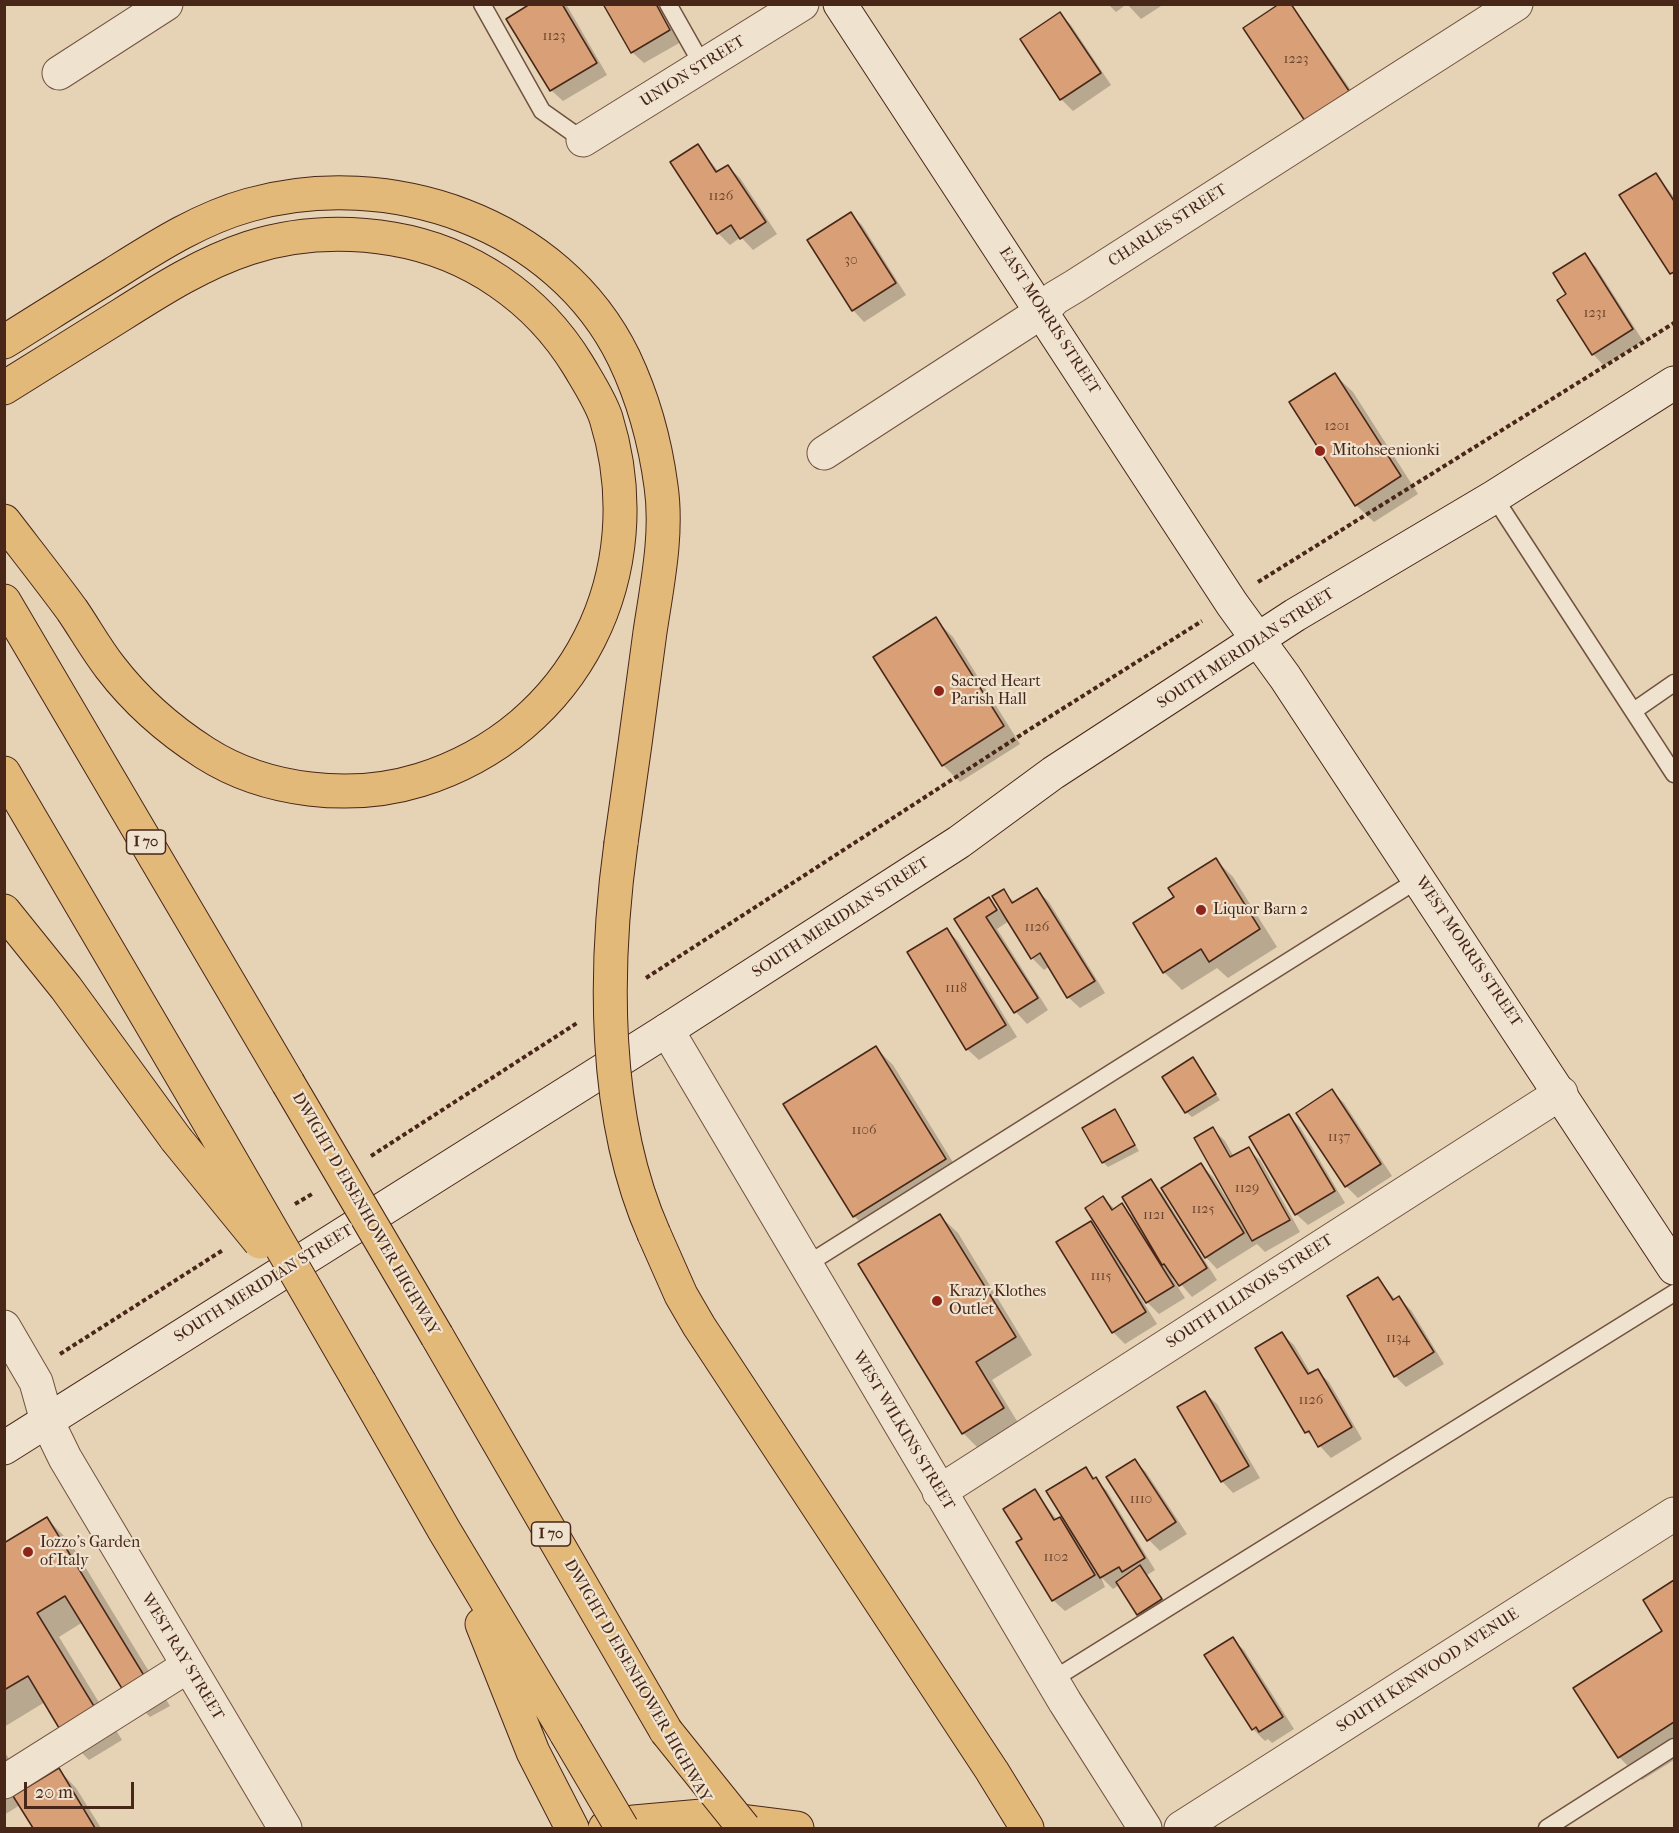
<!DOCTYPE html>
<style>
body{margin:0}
#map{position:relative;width:1679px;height:1833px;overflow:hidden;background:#e6d2b4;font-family:"IM FELL French Canon",serif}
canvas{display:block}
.frame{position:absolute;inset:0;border:6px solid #482719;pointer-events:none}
.scale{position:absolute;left:24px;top:1782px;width:110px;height:27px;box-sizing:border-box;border:3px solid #482719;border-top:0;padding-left:8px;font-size:18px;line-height:21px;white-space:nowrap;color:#482719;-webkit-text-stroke:4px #efe2ce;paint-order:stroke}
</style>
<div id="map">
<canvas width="1679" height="1833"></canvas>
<div class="frame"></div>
<div class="scale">20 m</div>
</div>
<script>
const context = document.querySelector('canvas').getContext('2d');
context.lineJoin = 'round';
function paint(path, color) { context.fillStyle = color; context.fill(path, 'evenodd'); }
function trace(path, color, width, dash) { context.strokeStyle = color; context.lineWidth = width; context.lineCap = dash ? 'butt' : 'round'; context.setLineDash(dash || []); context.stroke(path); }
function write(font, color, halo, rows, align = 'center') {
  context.font = font + ' "IM FELL French Canon",serif'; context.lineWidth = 4.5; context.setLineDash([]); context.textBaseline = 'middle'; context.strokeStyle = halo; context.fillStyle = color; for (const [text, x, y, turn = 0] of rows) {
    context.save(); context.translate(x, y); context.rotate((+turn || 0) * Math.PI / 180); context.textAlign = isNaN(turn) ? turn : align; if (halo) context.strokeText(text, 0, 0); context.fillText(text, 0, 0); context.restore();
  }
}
const shadow = new Path2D(`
 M533 4H566L607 75 563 101 551 90Z
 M605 4H659L681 42 644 63 632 52Z
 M1108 4H1127L1116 12Z
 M1127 4H1160L1161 6 1141 19Z
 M1291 4 1360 103 1318 132Z
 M1060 14 1071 25 1111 85 1073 111 1061 99 1022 39Z
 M697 145 719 172 728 167 740 178 777 234 753 250 741 237 730 245 718 233Z
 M1656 174 1674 197V276L1621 195Z
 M851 214 862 225 906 295 864 322 853 310Z
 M1584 255 1596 267 1643 341 1604 366 1593 354 1568 294Z
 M1335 375 1353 392 1418 494 1374 522 1356 505Z
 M935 619 953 637 1020 744 960 782 943 765Z
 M1216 860 1233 877 1277 947 1228 978 1217 968 1182 990 1164 972 1135 923 1176 898Z
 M1037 890 1049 902 1105 993 1080 1008 1068 997 1050 966 1044 970 1032 958 1009 921 997 929 1048 1010 1027 1024 1016 1012 956 920 988 899 1004 915 1003 891 1015 903Z
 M946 929 958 941 1017 1037 979 1060 967 1049Z
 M876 1048 893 1065 962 1177 871 1233 854 1216Z
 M1192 1059 1220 1100 1192 1117 1186 1112Z
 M1332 1091 1344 1103 1392 1176 1358 1198 1346 1186 1298 1113Z
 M1115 1111 1139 1151 1108 1167 1103 1162Z
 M1288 1115 1300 1127 1345 1203 1308 1225 1296 1214Z
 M1213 1129 1225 1141 1234 1157 1248 1149 1260 1160 1300 1232 1265 1252 1257 1244 1217 1269 1201 1252V1165L1213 1177 1232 1207 1234 1206Z
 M1150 1181 1162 1193 1217 1280 1192 1297 1174 1276 1172 1278 1185 1298 1159 1314 1147 1302 1130 1274 1127 1276 1157 1324 1125 1344 1113 1332 1090 1223 1103 1236V1198L1115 1209 1122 1205 1136 1220Z
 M940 1216 958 1233 1032 1355 992 1380 1020 1426 981 1451 963 1433Z
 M1378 1279 1396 1300 1399 1298 1411 1310 1444 1364 1406 1387 1395 1376Z
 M1282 1334 1294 1345 1311 1374 1317 1371 1329 1382 1362 1439 1331 1458 1307 1432Z
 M1205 1393 1217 1404 1260 1478 1233 1493 1222 1481Z
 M1135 1461 1146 1472 1187 1534 1160 1551 1149 1540Z
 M1086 1469 1107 1491 1155 1570 1147 1575 1167 1605 1144 1619 1119 1585 1113 1589 1101 1577 1105 1587 1065 1611 1053 1600 1024 1539 1035 1491 1057 1520 1059 1519 1071 1530Z
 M47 1519 70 1542 170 1706 150 1717 127 1694 83 1622 59 1637 122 1740 89 1760 66 1737 45 1702 4 1727V1544Z
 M1674 1581V1760L1642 1780 1619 1757 1665 1632 1645 1600Z
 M1232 1639 1244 1650 1294 1729 1272 1743 1268 1739 1265 1741 1253 1729Z
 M4 1751 28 1789 59 1770 76 1788 101 1828H34L20 1805 4 1815Z`);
const building = new Path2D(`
 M530 4H562L597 63 550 91 506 19Z
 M603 4H656L670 30 631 53Z
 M1279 4H1291L1349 91 1305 121 1243 28Z
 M1060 12 1101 73 1060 100 1020 39Z
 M698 144 716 172 728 165 766 222 740 239 731 225 717 234 670 162Z
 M1656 173 1674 201V272L1670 274 1619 195Z
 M851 212 896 283 852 311 807 240Z
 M1585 253 1633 329 1592 355 1557 300 1566 294 1553 273Z
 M1335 373 1401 476 1355 506 1289 402Z
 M936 617 1004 726 942 766 873 657Z
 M1216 858 1260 929 1209 962 1201 949 1163 973 1133 923 1174 897 1168 888Z
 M1037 888 1095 981 1067 998 1040 953 1031 959 992 896 1004 889 1012 903Z
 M989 897 997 910 986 917 1038 998 1014 1013 954 919Z
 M947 928 1006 1025 966 1050 907 952Z
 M876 1046 946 1159 853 1217 783 1104Z
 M1193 1057 1216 1094 1185 1113 1162 1077Z
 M1332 1089 1381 1164 1345 1187 1296 1113Z
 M1115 1109 1135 1145 1102 1163 1082 1128Z
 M1289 1114 1335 1191 1295 1215 1249 1137Z
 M1213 1127 1230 1157 1249 1147 1290 1220 1252 1241 1194 1138Z
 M1201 1163 1244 1233 1205 1258 1161 1188Z
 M1151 1179 1207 1268 1179 1286 1164 1264 1162 1265 1122 1197Z
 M1103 1196 1112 1210 1122 1203 1174 1286 1146 1303 1085 1208Z
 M940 1214 1016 1337 976 1362 1004 1408 962 1434 858 1264Z
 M1091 1221 1146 1312 1112 1333 1056 1242Z
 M1378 1277 1393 1300 1399 1296 1434 1352 1394 1377 1347 1296Z
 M1282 1332 1308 1374 1318 1369 1352 1427 1318 1447 1309 1431 1305 1433 1255 1348Z
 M1205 1391 1249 1466 1221 1482 1177 1407Z
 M1135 1459 1176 1522 1147 1541 1106 1477Z
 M1086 1467 1093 1479 1096 1477 1145 1558 1122 1572 1119 1567 1100 1578 1046 1491Z
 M1035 1489 1054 1520 1060 1517 1095 1575 1052 1601 1016 1542 1022 1539 1003 1509Z
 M47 1517 148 1682 126 1695 65 1596 37 1613 100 1716 65 1738 28 1676 4 1690V1543Z
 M1140 1565 1162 1599 1137 1615 1116 1582Z
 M1674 1580V1722L1618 1758 1573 1688 1662 1631 1643 1600Z
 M1233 1637 1283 1717 1259 1732 1256 1727 1252 1730 1204 1655Z
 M59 1768 95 1828H33L13 1796Z`);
const path = new Path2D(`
 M1258 582 1674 323
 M646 978 1027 731 1202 621
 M371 1156 577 1023
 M295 1204 312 1194
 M60 1354 223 1250`);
const service = new Path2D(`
 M482 4 542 111 583 140
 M668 4 703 66
 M1494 497 1674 774
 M1635 710 1674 683
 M806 1265 1419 879
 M1052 1680 1674 1293
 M1547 1828 1674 1747`);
const minor = new Path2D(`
 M59 73 166 4
 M583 140 802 4
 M824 453 1043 311 1055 298 1075 286 1516 4
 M667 1030 1065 1702 1145 1828
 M4 1327 36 1382 47 1421 65 1458 285 1828
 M939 1492 1561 1093
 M4 1782 188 1666
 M1181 1828 1674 1514`);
const secondary = new Path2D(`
 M840 4 1232 604 1285 677 1674 1268
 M4 1448 667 1030 959 842 1053 773 1295 615 1494 497 1674 383`);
const motorway = new Path2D(`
 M4 342C41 319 77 296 113 274 156 247 199 219 249 205 389 166 558 222 624 358 644 400 655 441 661 486 668 534 657 585 650 632 641 702 631 773 621 843
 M4 388C43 364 82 339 121 315 162 289 203 263 249 248 296 233 345 231 393 239 470 252 537 298 578 365 588 382 600 400 606 418 654 573 576 731 420 780 352 801 266 792 205 753 169 730 136 701 110 667 96 649 85 629 72 610 50 580 27 551 4 521
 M4 601 288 1083
 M4 773 213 1129
 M4 911 66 988 176 1139
 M654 1234 681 1295 699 1326 992 1771 1027 1828
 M437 1336 666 1731
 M360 1383 444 1530 566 1733
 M482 1624 533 1752 572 1828
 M605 1828 634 1822 702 1816 797 1828`);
const motorwayBridge = new Path2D(`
 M621 843C604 967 602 1117 654 1234
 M288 1083 437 1336
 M213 1129 360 1383
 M176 1139 260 1242
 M666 1731 744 1828
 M566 1733 622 1828`);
const markers = [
 [1320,451,6,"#8f2418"],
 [939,691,6,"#8f2418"],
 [1201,910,6,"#8f2418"],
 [937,1301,6,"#8f2418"],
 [28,1552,6,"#8f2418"]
];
const numberNames = [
 ["1123",554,37],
 ["1223",1296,60],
 ["1126",721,197],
 ["30",851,261],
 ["1231",1595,314],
 ["1201",1337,427],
 ["1126",1037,928],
 ["1118",956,989],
 ["1106",864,1131],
 ["1137",1339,1138],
 ["1129",1247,1189],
 ["1125",1203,1210],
 ["1121",1154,1216],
 ["1115",1101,1277],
 ["1134",1398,1339],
 ["1126",1311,1401],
 ["1110",1141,1500],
 ["1102",1056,1558]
];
const shields = [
 [146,842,39],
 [551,1534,39]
];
const shieldNames = [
 ["I 70",146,842],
 ["I 70",551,1534]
];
const streetNames = [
 ["UNION STREET",693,72,-32],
 ["CHARLES STREET",1168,226,-33],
 ["EAST MORRIS STREET",1049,321,57],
 ["SOUTH MERIDIAN STREET",1246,649,-33],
 ["SOUTH MERIDIAN STREET",841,918,-33],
 ["WEST MORRIS STREET",1468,952,56],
 ["DWIGHT D EISENHOWER HIGHWAY",365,1214,60],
 ["SOUTH MERIDIAN STREET",264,1284,-32],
 ["SOUTH ILLINOIS STREET",1250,1292,-33],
 ["WEST WILKINS STREET",903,1431,59],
 ["WEST RAY STREET",182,1657,59],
 ["SOUTH KENWOOD AVENUE",1428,1671,-33],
 ["DWIGHT D EISENHOWER HIGHWAY",637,1681,60]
];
const poiNames = [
 ["Mitohseenionki",1332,451],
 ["Sacred Heart",951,682],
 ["Parish Hall",951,700],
 ["Liquor Barn 2",1213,910],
 ["Krazy Klothes",949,1292],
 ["Outlet",949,1310],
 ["Iozzo's Garden",40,1543],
 ["of Italy",40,1561]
];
paint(shadow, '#0003');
paint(building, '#d9a077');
trace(building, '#482719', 1.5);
trace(service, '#705240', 19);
trace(minor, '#705240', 35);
trace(secondary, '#482719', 35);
trace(motorway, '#482719', 35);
trace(path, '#482719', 4, [4.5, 3]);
trace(service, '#efe2ce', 16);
trace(minor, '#efe2ce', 33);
trace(secondary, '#efe2ce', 33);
trace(motorway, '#e3b97a', 33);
trace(motorwayBridge, '#482719', 35, []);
trace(motorwayBridge, '#e3b97a', 33);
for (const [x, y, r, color] of markers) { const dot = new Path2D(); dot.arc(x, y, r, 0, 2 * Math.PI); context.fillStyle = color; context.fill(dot); trace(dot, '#efe2ce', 2); }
write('14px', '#6c4530', null, numberNames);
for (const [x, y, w] of shields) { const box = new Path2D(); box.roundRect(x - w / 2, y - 12, w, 24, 4.5); context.fillStyle = '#efe2ce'; context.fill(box); trace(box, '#482719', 1.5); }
write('bold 15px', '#482719', null, shieldNames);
write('16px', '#482719', '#efe2ce', streetNames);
write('16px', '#482719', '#efe2ce', poiNames, 'left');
</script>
